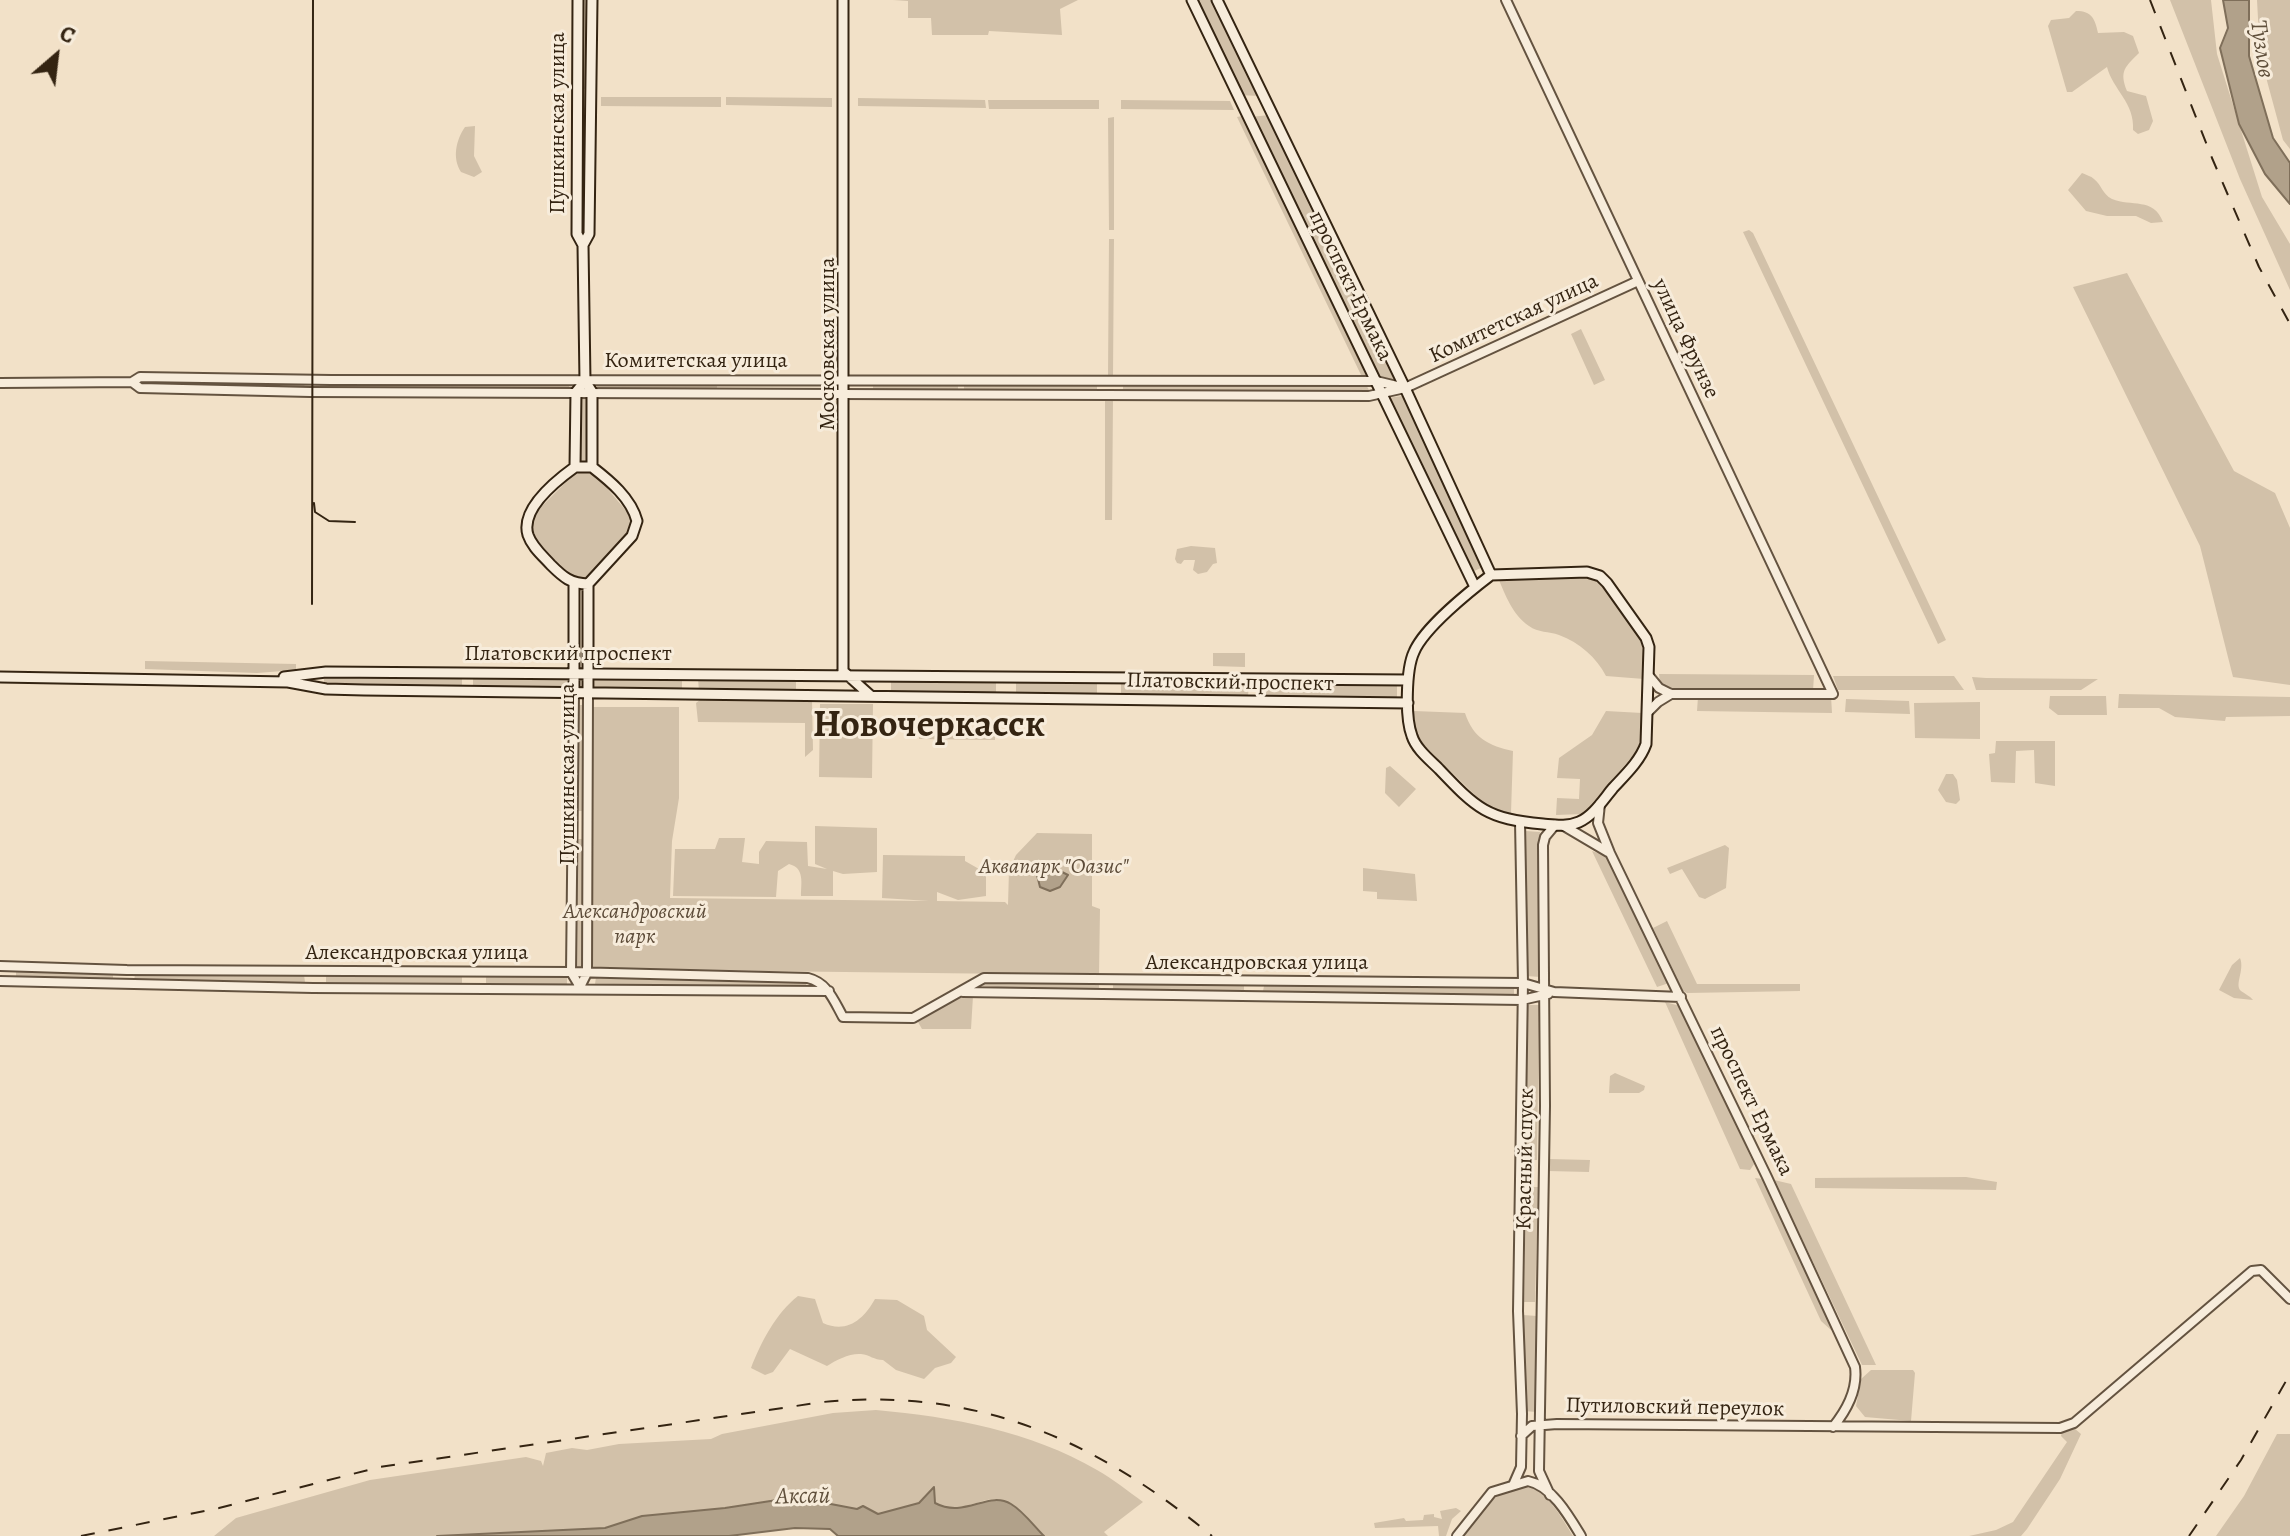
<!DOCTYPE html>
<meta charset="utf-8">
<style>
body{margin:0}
#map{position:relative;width:2290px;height:1536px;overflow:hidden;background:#f2e1c8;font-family:Alegreya,serif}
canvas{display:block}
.north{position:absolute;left:16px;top:16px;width:80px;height:80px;-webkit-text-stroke:6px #f7ecdb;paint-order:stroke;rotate:28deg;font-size:22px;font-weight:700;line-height:32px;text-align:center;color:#342412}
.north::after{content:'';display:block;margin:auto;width:28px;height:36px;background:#342412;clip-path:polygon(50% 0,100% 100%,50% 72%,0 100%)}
</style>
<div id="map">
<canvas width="2290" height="1536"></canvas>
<div class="north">С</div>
</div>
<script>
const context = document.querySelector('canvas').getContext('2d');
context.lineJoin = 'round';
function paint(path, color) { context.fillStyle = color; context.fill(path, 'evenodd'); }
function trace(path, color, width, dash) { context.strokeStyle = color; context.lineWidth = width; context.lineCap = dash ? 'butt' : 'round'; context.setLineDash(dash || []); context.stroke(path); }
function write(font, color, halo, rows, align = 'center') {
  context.font = font + ' Alegreya,serif'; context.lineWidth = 6; context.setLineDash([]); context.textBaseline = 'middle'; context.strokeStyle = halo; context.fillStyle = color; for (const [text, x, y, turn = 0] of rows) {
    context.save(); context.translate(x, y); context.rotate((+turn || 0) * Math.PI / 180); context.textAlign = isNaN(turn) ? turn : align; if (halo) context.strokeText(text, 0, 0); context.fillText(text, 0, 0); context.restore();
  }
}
const green = new Path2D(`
 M581 0H588L587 89H580Z
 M893 0H1078L1060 9 1062 35 989 31 988 35H932L931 18H908V1Z
 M1194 0H1213L1259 96 1239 95Z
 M2170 0H2211L2217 54 2262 197 2290 244V290L2240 179Z
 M2257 0H2290V149L2283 140 2260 55Z
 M2076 11C2092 11 2095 19 2098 33L2124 32 2133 36 2139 53C2125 67 2119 71 2127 91L2146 96 2153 121 2149 130 2138 134 2133 130C2135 103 2113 90 2107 67L2072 92H2067L2048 26 2051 20 2069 18Z
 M601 97H721V107L601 106Z
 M726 97 832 98V107L726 105Z
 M858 98 985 100 986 108 858 106Z
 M988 100H1099V109H989Z
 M1121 100 1230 101 1234 110 1121 109Z
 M580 104 586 109 585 228H580Z
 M1270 115 1395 380 1375 379 1250 117Z
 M1242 116 1367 377H1362L1237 117Z
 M1114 117V230H1109L1108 118Z
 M475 126 474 156 482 172 474 177 461 172C452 158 456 140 465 127Z
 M2082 173C2086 175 2091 176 2094 179 2102 185 2102 194 2112 199 2131 207 2154 197 2163 222L2151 223 2136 216H2107L2086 211 2068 190Z
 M1749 230 1753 233 1946 640 1938 644 1743 232Z
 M1109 239H1114L1113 375H1108Z
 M2127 273 2234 471 2275 493 2290 528V685L2233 677 2200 546 2073 287Z
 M1581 329 1605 380 1594 385 1571 334Z
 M143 378 305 381 304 389 143 385Z
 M320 382 569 384V390L320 389Z
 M1123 382 1366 385 1371 393 1123 392Z
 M597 383H717V391H597Z
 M873 383H958V391L873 390Z
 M964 383H1097V391H964Z
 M1402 396 1483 567 1472 572 1387 398Z
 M579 398H589V462H579Z
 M1105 399H1113L1112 520H1105Z
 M578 470 591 471 595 474 634 520 631 531 591 575 585 579 570 577 531 534 535 513Z
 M1191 546 1215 548 1217 563 1213 564 1207 572 1198 574 1193 570 1195 560H1184L1181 564 1177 563 1175 559 1177 549Z
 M1588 575 1600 580 1642 641 1644 679 1606 676C1596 657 1580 643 1559 635 1549 631 1538 633 1529 626 1512 614 1506 596 1498 578Z
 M1213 653H1245V667L1213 666Z
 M145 661 296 664V670L257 673 145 669Z
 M1659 674 1814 675 1813 691 1670 690 1660 684Z
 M324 675 462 676V687L324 685Z
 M595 676H682V693L595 692Z
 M1833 676H1954L1964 690H1838Z
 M473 677 567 678V688L473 687Z
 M1972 677 1986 678 2098 679 2081 690H1976Z
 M698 678H796V693L699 692Z
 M891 680 996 681V693L891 692Z
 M1016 680 1097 682V695L1016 694Z
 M1121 682 1249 684 1248 696 1121 694Z
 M1258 683H1397V697L1258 696Z
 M2119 694 2290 697V716L2226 717 2225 721 2175 717 2159 708H2118Z
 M1831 696 1832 713 1697 711 1698 697Z
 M2050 696H2106L2107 715H2058L2049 708Z
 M701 699H812L813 750 805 757V723L698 722 696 703Z
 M1846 699 1909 701 1910 714 1845 712Z
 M1980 702V739L1915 738 1914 703Z
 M820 704H873L872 778 819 777Z
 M576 705H585V811H575Z
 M592 707H679V798L672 841 670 898 929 901 882 898 883 855 965 856V861L986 873V896L958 900 937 892V901L1005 902 1008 905 1009 870 1016 855 1037 833 1092 834V906L1100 909 1099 975 590 969Z
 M1414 711 1465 713C1473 738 1489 746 1513 751L1511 813 1491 811 1418 739 1415 735Z
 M1606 711 1642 713V739L1636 752 1583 814 1556 815 1557 798 1579 799 1580 779 1557 778 1559 758 1592 735Z
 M919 733H995V740L919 739Z
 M1996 741H2055V786L2035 783 2034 750 2016 751 2015 783 1991 782 1989 754 1995 753Z
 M1390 766 1416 789 1399 807 1385 793 1386 768Z
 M1946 774H1953L1957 780 1960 800 1956 804 1946 802 1938 790Z
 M815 826 877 828V872L843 874 833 871V896H801C801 883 805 868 789 864L778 871 776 897 673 896 675 849H715L719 838H745L742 862 759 864V852L766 841 807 842 808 866 827 869 815 864Z
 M1526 831 1540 832 1541 977 1526 976Z
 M575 839H584V967H573Z
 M1725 845 1729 848 1726 888 1705 899 1699 897 1682 869 1670 874 1667 868Z
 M1592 851 1607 856 1669 983 1657 987Z
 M1363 868 1415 874 1417 901 1377 899V892L1363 891Z
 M1667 921 1697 984H1800V991L1687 993 1683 991 1653 928Z
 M2240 958C2245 970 2234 985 2241 991 2245 994 2250 996 2253 1000L2234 998 2219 990 2232 965Z
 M16 969 113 973V980L16 978Z
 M135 974 304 975 305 982 134 981Z
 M462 974V983L326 984V975Z
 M486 974H567V985L486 984Z
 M596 977 806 981V987L595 984Z
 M983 981 1099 984V990L982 987Z
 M1113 984 1244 986V991L1113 990Z
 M1264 986 1514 988V995L1263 991Z
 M965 994 973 996 971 1029H922L918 1022Z
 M1665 1002 1680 1006 1754 1164 1750 1170 1740 1169Z
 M1526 1005H1539L1537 1160H1525Z
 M1615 1073 1645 1086 1644 1090 1639 1093H1609L1610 1076Z
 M1548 1159 1590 1160 1589 1172 1548 1171Z
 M1966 1177 1997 1182 1996 1190 1815 1188V1178Z
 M1755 1178 1763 1179 1834 1329 1831 1330 1821 1321Z
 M1774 1180 1791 1184 1876 1365H1862Z
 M1526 1187H1538L1535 1302H1524Z
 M798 1296 815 1299 823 1323C847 1334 864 1319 875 1299L897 1300 924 1316 927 1330 956 1357 951 1363 935 1368 924 1379 896 1370 883 1360C874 1360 870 1355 861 1354 850 1353 836 1360 827 1366L790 1349 773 1372 765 1375 751 1368C761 1342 776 1313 798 1296Z
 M1523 1315 1537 1316V1412L1523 1411Z
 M1871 1370H1913L1915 1373 1911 1421 1865 1417 1856 1406 1861 1379Z
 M876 1410C953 1417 1030 1431 1097 1470 1113 1479 1128 1491 1143 1502L1104 1532 1108 1536H1044C1034 1526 1023 1511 1011 1504 985 1488 965 1519 935 1503L934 1488 919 1503 878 1514 863 1506 857 1509 815 1501 803 1496 725 1508 642 1516 605 1528 437 1536H214L236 1518 370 1480 526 1457 541 1461 543 1466 546 1453 572 1448 587 1450 619 1444 711 1439 722 1434 833 1413Z
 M2074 1428 2081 1434 2060 1479 2027 1529 2021 1536H1969L1996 1530 2013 1522 2067 1442 2061 1436 2062 1432Z
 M2277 1434H2290V1536H2216L2244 1496Z
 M1525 1485C1548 1491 1561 1517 1573 1536H1463C1479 1505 1492 1496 1525 1485Z
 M1456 1508 1461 1511 1452 1519 1446 1536H1439L1438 1526 1375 1528 1374 1523 1404 1518 1406 1521 1423 1520 1424 1515 1434 1514V1517L1442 1519 1440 1511Z`);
const water = new Path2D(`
 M2223 0H2249V56L2273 138 2290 163V204L2265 174 2239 124 2220 48 2228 28Z
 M1042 867 1047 870V875L1056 869 1068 875 1060 887 1050 891 1040 887 1037 875Z
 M934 1487 935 1503C965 1519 988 1490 1011 1504 1023 1511 1034 1526 1044 1536H838L830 1529 795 1528 729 1536H437L605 1528 642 1516 725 1508 803 1496 815 1501 857 1509 863 1506 878 1514 919 1503Z`);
const tertiary = new Path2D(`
 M1506 0 1833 694H1671L1659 688 1650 677
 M132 382 140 377 331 380 1376 381 1401 387
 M0 383 132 382 140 388 310 392 1369 396 1405 388 1638 281
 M574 694 571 972 580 987
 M1649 711 1658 702 1671 694
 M1600 804 1598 823 1610 853 1767 1177 1855 1367C1858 1389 1846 1411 1833 1427
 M1564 826 1608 852
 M0 966 127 970 571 972 808 978C828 983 834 1001 843 1017L913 1018 984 978 1523 983 1554 992 1681 997
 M0 981 313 988 829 991
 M580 987 587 973 588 694
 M963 992 1522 1000 1548 994
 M1521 1436 1532 1426 1557 1424 2060 1428 2074 1423 2252 1271 2261 1270 2290 1299
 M1514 1483 1521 1467 1522 1414 1518 1311 1523 983 1520 822
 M1550 1495 1539 1471 1545 1106 1543 845 1545 837 1555 825
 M1457 1536 1492 1492 1528 1481C1552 1486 1569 1516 1581 1536`);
const secondary = new Path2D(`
 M578 0 577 234 583 245 585 381 592 392V467
 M843 0V671L871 696
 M1192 0 1475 587
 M1217 0 1405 388 1491 575
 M583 245 589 234 592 0
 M575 467H592C610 481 631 498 637 521L632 536 588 584C571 584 563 577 551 565 543 556 532 547 528 535 520 509 557 480 575 467Z
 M575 467 576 392 585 381
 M1587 572 1600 576 1607 583 1646 638 1649 647 1646 744C1640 761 1625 775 1613 788 1603 800 1593 816 1579 822 1567 827 1555 825 1543 824 1487 819 1477 809 1439 769 1430 760 1416 749 1412 736 1405 718 1406 669 1414 652 1424 628 1470 591 1491 575Z
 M0 677 288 682 326 689 364 690 1408 703
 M284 677 326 672 1408 680
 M574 694V584
 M588 694V584`);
const tram = new Path2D(`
 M314 503 315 512 329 521 355 522
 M312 604 313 0`);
const rail = new Path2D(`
 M2150 0 2212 158 2259 267 2290 324
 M81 1536 219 1508 380 1467 823 1402C977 1387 1096 1440 1212 1536
 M2189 1536 2241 1460 2290 1374`);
const streetNames = [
 ["Пушкинская улица",559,123,-90],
 ["проспект Ермака",1350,286,64],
 ["Комитетская улица",1514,319,-25],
 ["улица Фрунзе",1685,339,65],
 ["Московская улица",829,344,-90],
 ["Комитетская улица",696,362],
 ["Платовский проспект",568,655],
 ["Платовский проспект",1230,683,1],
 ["Пушкинская улица",569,774,-90],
 ["Александровская улица",417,954],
 ["Александровская улица",1257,964],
 ["проспект Ермака",1751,1101,64],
 ["Красный спуск",1526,1159,-89],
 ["Путиловский переулок",1675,1408,1]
];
const parkNames = [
 ["Аквапарк \"Оазис\"",1054,868],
 ["Александровский",635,913],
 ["парк",635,938]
];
const waterNames = [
 ["Тузлов",2261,49,82],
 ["Аксай",803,1497,-1]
];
const townNames = [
 ["Новочеркасск",929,727]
];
paint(green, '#d2c1a9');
paint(water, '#b1a18a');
trace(water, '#7f6f5a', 2);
trace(tertiary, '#645340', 12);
trace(secondary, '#342412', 13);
trace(tertiary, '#f7ecdb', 8);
trace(secondary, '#f7ecdb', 9);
trace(tram, '#342412', 2);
trace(rail, '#342412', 2, [14, 14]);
write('22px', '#342412', '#f7ecdb', streetNames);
write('italic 22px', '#5c4b38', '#f7ecdb', parkNames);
write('italic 24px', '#60503c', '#f7ecdb', waterNames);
write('bold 38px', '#342412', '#f7ecdb', townNames);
</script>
